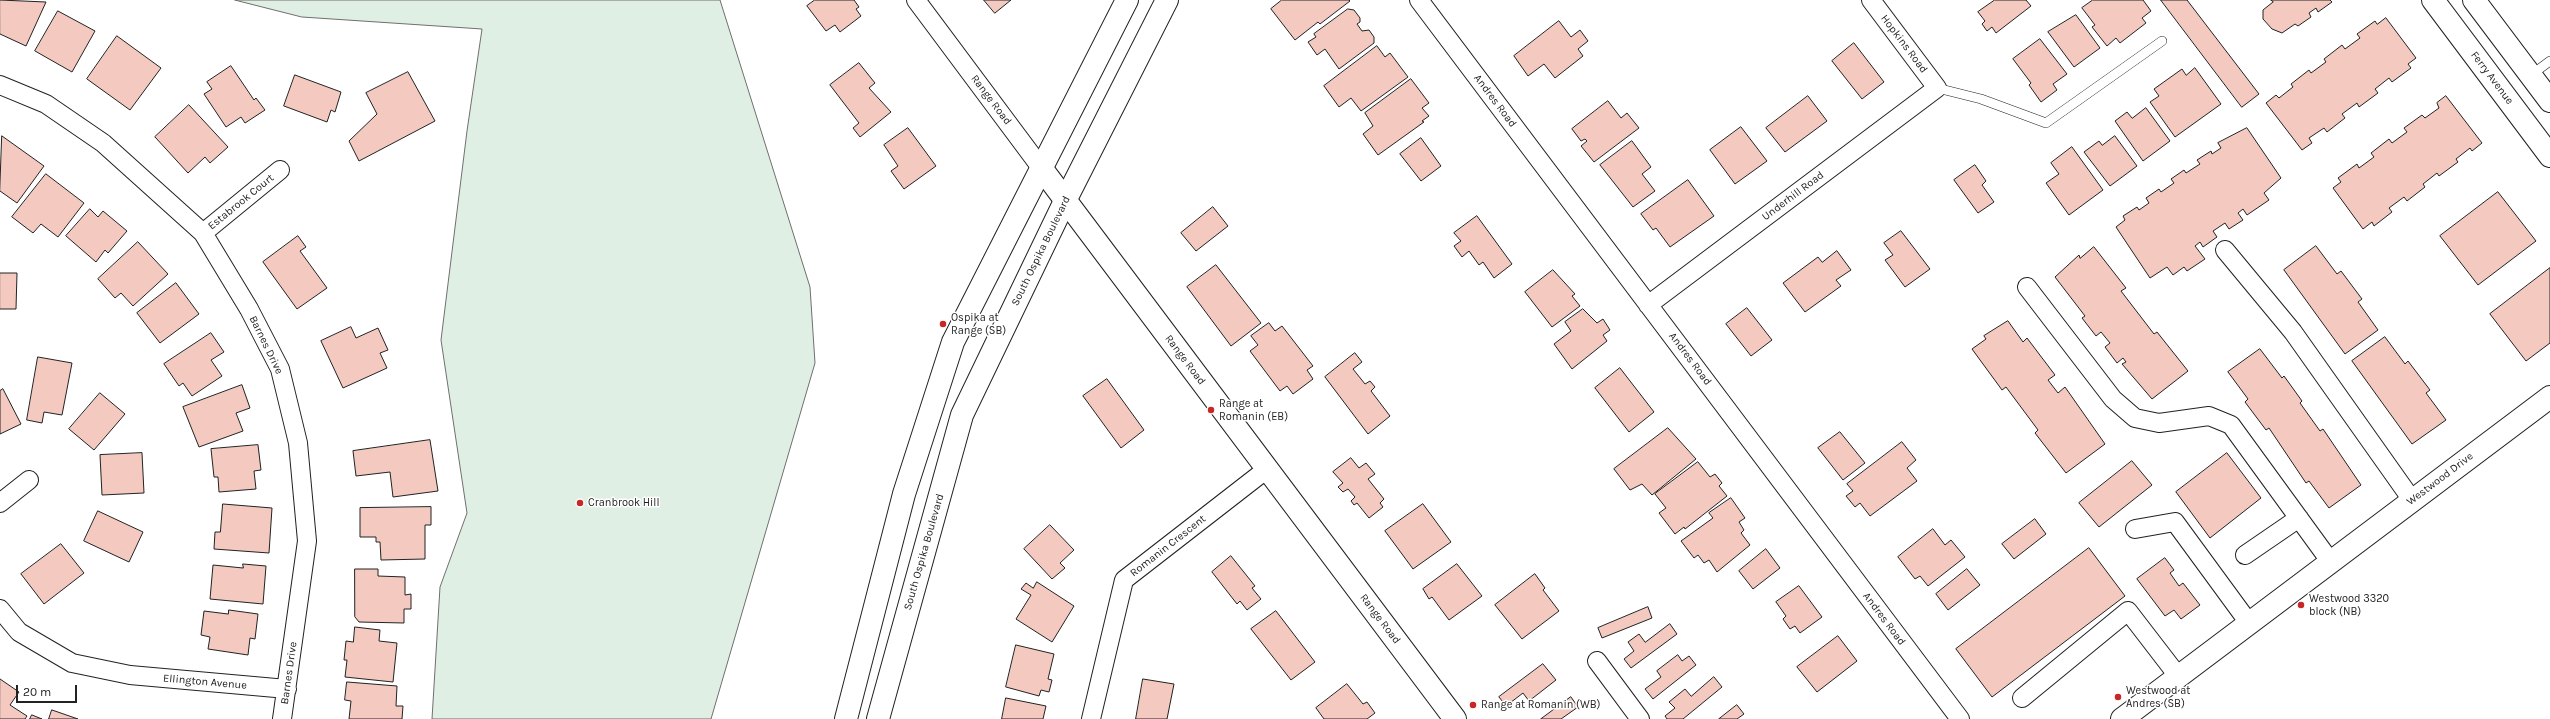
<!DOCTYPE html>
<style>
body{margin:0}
#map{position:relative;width:2550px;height:719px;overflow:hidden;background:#fff;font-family:Karla,sans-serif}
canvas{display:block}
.scale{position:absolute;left:16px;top:685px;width:61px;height:18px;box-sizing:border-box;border:2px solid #222;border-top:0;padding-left:5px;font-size:12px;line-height:14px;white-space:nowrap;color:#222;-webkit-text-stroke:3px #fff;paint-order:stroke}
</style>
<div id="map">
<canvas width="2550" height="719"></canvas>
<div class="scale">20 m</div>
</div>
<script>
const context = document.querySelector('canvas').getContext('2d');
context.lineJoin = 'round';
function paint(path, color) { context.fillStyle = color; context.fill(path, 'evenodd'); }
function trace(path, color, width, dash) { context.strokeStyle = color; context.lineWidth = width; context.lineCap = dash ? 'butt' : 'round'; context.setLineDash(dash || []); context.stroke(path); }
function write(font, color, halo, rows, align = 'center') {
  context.font = font + ' Karla,sans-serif'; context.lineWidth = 3; context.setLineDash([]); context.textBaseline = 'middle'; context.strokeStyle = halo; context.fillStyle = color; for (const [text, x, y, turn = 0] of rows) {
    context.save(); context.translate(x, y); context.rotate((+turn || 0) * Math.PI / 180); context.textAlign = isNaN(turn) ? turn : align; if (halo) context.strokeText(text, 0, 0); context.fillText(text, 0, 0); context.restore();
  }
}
const green = new Path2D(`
 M235 0H720L810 287 815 363 711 719H432L440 587 467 513 441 340 467 131 482 29 302 17Z`);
const building = new Path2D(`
 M0 0 46 2 26 46 0 34Z
 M815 0H854L859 7 856 9 861 16 840 32 835 25 826 31 807 6Z
 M984 0H1011L995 13Z
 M1282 0H1349L1350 1 1320 24 1318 22 1295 40 1271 9Z
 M1995 0H2026L2031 6 1996 33 1992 27 1987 31 1982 24 1985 21 1978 12Z
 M2093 0H2143L2151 11 2142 18 2146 23 2120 43 2116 38 2107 46 2092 27 2095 25 2082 8Z
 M2161 0H2187L2259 94 2242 107Z
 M2271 0H2330L2332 2 2318 12 2316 8 2309 13 2311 17 2298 26 2295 24 2282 33 2272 29 2263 19V10L2273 2Z
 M1348 9 1354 10 1360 18V22L1357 24 1362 31 1369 30 1374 37V43L1339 69 1325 49 1317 55 1308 42 1316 37 1314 34Z
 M58 11 95 31 72 72 35 51Z
 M2076 15 2100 48 2074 67 2048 32Z
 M2386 18 2416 58 2408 64 2411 68 2392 82 2389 78 2375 89 2378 93 2359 107 2357 103 2342 114 2345 118 2327 132 2324 128 2309 138 2312 143 2302 150 2266 103 2276 95 2279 98 2293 87 2291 84 2309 70 2311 73 2326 62 2324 59 2342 45 2345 49 2360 38 2357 34 2375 21 2377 24Z
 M1559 21 1571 37 1580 30 1588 41 1578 49 1583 56 1555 78 1544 64 1528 76 1514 56Z
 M117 36 161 68 130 110 87 79Z
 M2040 39 2067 74 2053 84 2057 90 2041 102 2029 85 2031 83 2013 59Z
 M1854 43 1884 82 1862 99 1832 61Z
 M1377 46 1385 57 1390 53 1408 77 1361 111 1351 98 1339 107 1324 86Z
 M859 63 875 83 869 88 891 112 860 137 853 128 859 123 830 85Z
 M231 66 254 100 256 98 265 110 245 123 241 117 226 127 204 94 212 89 207 82Z
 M2195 68 2221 104 2175 137 2150 102 2159 96 2154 89 2182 69 2186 75Z
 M408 72 435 121 359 161 349 141 377 114 366 93Z
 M295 75 341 92 335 112 331 110 327 122 284 106Z
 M1411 79 1429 103 1422 108 1429 116 1422 121 1424 122 1378 155 1363 134 1373 126 1365 113Z
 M1808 96 1827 121 1785 152 1766 128Z
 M2446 96 2482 143 2472 151 2470 148 2456 159 2458 162 2439 176 2437 173 2423 184 2425 187 2407 201 2404 197 2389 208 2392 212 2374 226 2372 222 2363 229 2333 188 2341 182 2338 178 2357 164 2359 168 2374 157 2371 153 2389 139 2392 143 2407 132 2404 128 2422 115 2425 118 2439 108 2437 103Z
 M1608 101 1621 118 1627 113 1639 128 1594 162 1581 146 1587 141 1585 139 1581 141 1572 129Z
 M189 105 228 147 210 163 205 157 188 173 155 137Z
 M2146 108 2170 141 2143 161 2115 121 2127 112 2132 118Z
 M1741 127 1767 161 1735 184 1710 150Z
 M908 128 936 166 904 189 891 171 898 166 884 145Z
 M2247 128 2281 178 2264 193 2269 200 2247 215 2243 209 2238 213 2243 220 2229 229 2225 223 2213 231 2217 237 2203 247 2200 242 2195 246 2205 259 2187 271 2184 267 2173 275 2167 267 2150 278 2116 227 2125 220 2123 216 2137 207 2139 210 2149 203 2146 198 2159 189 2161 192 2174 183 2171 179 2184 170 2186 173 2200 164 2197 160 2211 151 2212 154 2221 148 2218 143Z
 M2 136 44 166 17 203 0 191Z
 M2115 136 2137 166 2110 186 2084 152 2099 141 2102 145Z
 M1421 138 1441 166 1421 181 1400 154Z
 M1632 141 1651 167 1642 174 1655 191 1633 207 1600 165Z
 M2072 147 2103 190 2069 215 2046 183 2059 174 2051 163Z
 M1975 165 1986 181 1982 185 1994 202 1978 213 1954 180Z
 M46 174 84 203 58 237 41 224 33 233 12 217Z
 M1688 180 1714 216 1670 247 1656 228 1653 230 1641 214Z
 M2498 192 2536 241 2478 285 2440 236Z
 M1213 207 1228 226 1196 251 1181 233Z
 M90 209 98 217 103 211 127 231 108 253 105 250 96 262 66 236Z
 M1477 216 1512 264 1494 278 1483 262 1479 265 1469 251 1462 257 1454 246 1461 241 1454 233Z
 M1901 231 1930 269 1905 287 1885 260 1893 255 1884 243Z
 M298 236 306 247 300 251 327 288 297 309 263 262Z
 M138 242 168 274 133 306 121 293 115 298 98 279Z
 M2316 246 2337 274 2341 271 2362 299 2358 302 2378 330 2345 354 2284 270Z
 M2094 247 2126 288 2121 291 2154 334 2157 332 2188 371 2152 399 2122 364 2126 362 2123 358 2117 363 2105 347 2110 343 2101 332 2096 336 2082 318 2085 316 2055 277 2079 255 2080 258Z
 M1837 251 1851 270 1836 280 1841 286 1805 312 1783 283 1818 257 1822 262Z
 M1216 265 1261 323 1231 346 1187 287Z
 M2550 268V343L2526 361 2490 314Z
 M1553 270 1575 294 1572 296 1580 306 1552 327 1525 292Z
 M0 273H17L16 309H0Z
 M176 283 199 314 160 343 137 313Z
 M1747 308 1772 340 1751 356 1726 324Z
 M1583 309 1597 323 1603 319 1610 330 1603 335 1607 341 1572 369 1554 344 1571 331 1565 322Z
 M2008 321 2023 342 2027 338 2055 375 2048 380 2058 393 2065 387 2105 444 2066 473 2035 433 2038 430 2006 387 2002 390 1972 349 1986 339 1984 336Z
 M1269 323 1275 331 1282 326 1313 366 1307 370 1313 379 1293 394 1287 386 1280 391 1250 351 1258 345 1251 336Z
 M351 327 356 338 378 328 388 350 380 353 387 368 343 388 321 341Z
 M211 333 224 352 211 360 222 376 192 396 183 383 179 386 164 364Z
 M2385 337 2405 364 2408 361 2430 390 2426 393 2446 420 2412 444 2352 361Z
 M2260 349 2282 378 2284 376 2302 401 2300 403 2320 431 2323 429 2361 485 2329 508 2309 481 2306 483 2269 428 2266 430 2245 402 2248 399 2228 372Z
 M1355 353 1362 362 1353 369 1365 384 1370 381 1375 387 1371 391 1390 416 1368 434 1325 377Z
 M38 357 72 363 62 415 44 412 42 423 27 420Z
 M1620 368 1654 412 1629 432 1595 388Z
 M1107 379 1144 430 1121 448 1083 396Z
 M242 385 250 408 236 413 243 431 199 447 183 407Z
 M3 389 21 424 0 434V391Z
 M100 393 125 414 94 450 69 429Z
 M1668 428 1696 459 1652 495 1642 484 1630 490 1614 469Z
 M1840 432 1865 463 1843 480 1818 448Z
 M430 440 438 491 393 497 390 472 356 476 353 451Z
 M1902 442 1916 460 1907 468 1917 481 1870 516 1860 503 1855 507 1846 496 1853 491 1847 484Z
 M258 445 261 470 254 471 256 489 219 492 218 477H214L211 449Z
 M142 453 144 493 102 495 100 455Z
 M2227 453 2261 498 2210 538 2176 492Z
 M1351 458 1359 468 1366 463 1375 474 1368 479 1384 499 1380 503 1383 507 1369 518 1357 503 1354 505 1351 501 1355 497 1348 489 1343 492 1338 487 1343 483 1333 472Z
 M2132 461 2152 485 2099 527 2079 503Z
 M1698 462 1710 477 1715 474 1722 483 1719 486 1727 496 1685 529 1684 527 1675 534 1659 513 1666 508 1655 494Z
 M1731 498 1745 518 1739 522 1744 530 1741 533 1750 545 1717 572 1709 560 1704 563 1698 555 1694 558 1681 541 1713 518 1709 513Z
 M223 504 272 508 269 553 214 549 215 532H220Z
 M1423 504 1451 542 1413 569 1385 531Z
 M431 507V525H425V559L381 560 380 542H376V537H360V508Z
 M98 511 143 532 129 562 84 541Z
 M2035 519 2046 534 2014 559 2002 544Z
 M1050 525 1074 550 1060 563 1065 568 1052 579 1024 549Z
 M1933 529 1945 545 1951 540 1965 557 1928 586 1920 576 1915 579 1898 557Z
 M61 544 84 573 44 604 21 574Z
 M2089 548 2125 596 1992 697 1956 649Z
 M1766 549 1780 568 1753 589 1739 571Z
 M1231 556 1255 586 1252 588 1261 599 1247 610 1240 601 1237 604 1212 572Z
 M2165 558 2174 570 2170 573 2179 586 2183 583 2200 605 2181 619 2174 610 2165 616 2137 579Z
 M243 564 266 566 263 604 210 599 213 565 243 568Z
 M1457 564 1482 596 1449 620 1432 597 1429 599 1423 589Z
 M355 569H378V576L405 577V595L411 594V609H404V623L359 622 355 617Z
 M1967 569 1980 585 1948 610 1936 594Z
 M1535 574 1545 588 1543 590 1559 611 1522 639 1495 605Z
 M1037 582 1074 606 1052 642 1016 619 1031 595 1021 589 1026 583 1033 588Z
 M1799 586 1822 617 1800 633 1795 626 1790 629 1783 619 1786 616 1776 602Z
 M1648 607 1652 618 1602 638 1598 628Z
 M229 610 258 614 255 639 250 638 248 655 208 649 210 637 201 635 204 611 228 614Z
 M1276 611 1315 662 1291 680 1251 629Z
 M1670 624 1677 634 1631 668 1624 659 1634 651 1628 642 1639 634 1645 642Z
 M355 627 380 630 379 641 397 643 393 682 345 677 347 660H344L346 641 353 642Z
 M1838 636 1857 661 1817 692 1797 667Z
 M1016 645 1054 654 1048 679 1052 680 1049 692 1041 690 1039 696 1006 687Z
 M1678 655 1682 661 1689 656 1696 665 1653 699 1645 689 1661 677 1657 671Z
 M1543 664 1556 680 1529 701 1523 693 1506 706 1499 697Z
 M1714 677 1722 687 1683 719H1667L1665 716 1675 708 1669 702 1685 689 1691 696Z
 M0 679 19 692 10 705 27 716 25 719H0Z
 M1143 679 1174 684 1167 719H1136Z
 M347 682 397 686 396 706H403L402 719H349L351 701 345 700Z
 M1347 684 1363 704 1367 702 1375 713 1367 719H1324L1316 708Z
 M1571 697 1578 707 1561 719H1541Z
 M1006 698 1046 706 1043 719H1002Z
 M1737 705 1744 714 1737 719H1719Z
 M52 710 78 719H49Z
 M32 715 42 719H30Z`);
const service = new Path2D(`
 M2531 75 2550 61
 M1937 88 1981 99 2046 123 2162 41`);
const minor = new Path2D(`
 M916 0 1042 169
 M1419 0 1960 719
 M0 85 46 104 103 143 203 233 249 309 280 369 298 443 307 541 282 719
 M203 233 280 170
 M2225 250 2293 332 2412 500
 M2027 287 2113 399 2135 418 2159 423 2209 416 2231 425 2330 561
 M1648 305 1937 88 1871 0
 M0 503 29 480
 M2135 529 2175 522 2249 623
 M2245 555 2299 518
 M0 609 19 632 72 663 130 675 287 689
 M1597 661 1640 719
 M2022 698 2128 611 2178 676
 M1091 719 1124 580 1267 469`);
const tertiary = new Path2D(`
 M1042 169 1455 719
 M2122 719 2550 397`);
const secondary = new Path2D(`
 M2433 0 2550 156
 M2474 0 2550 101
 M846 719 904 494 953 342 1127 0
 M878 719 962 415 1065 201 1167 0`);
const markers = [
 [943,324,4,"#c62828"],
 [1211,410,4,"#c62828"],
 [580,503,4,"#c62828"],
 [2301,605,4,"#c62828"],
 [2118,697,4,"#c62828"],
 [1473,705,4,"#c62828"]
];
const streetNames = [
 ["Hopkins Road",1904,44,53],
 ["Ferry Avenue",2492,78,53],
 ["Range Road",991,100,53],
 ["Andres Road",1495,101,53],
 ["Underhill Road",1793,196,-37],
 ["Estabrook Court",241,202,-39],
 ["South Ospika Boulevard",1041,251,-64],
 ["Barnes Drive",266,345,64],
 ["Andres Road",1690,359,53],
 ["Range Road",1185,360,53],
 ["Westwood Drive",2440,479,-37],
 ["Romanin Crescent",1168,546,-38],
 ["South Ospika Boulevard",924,552,-74],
 ["Range Road",1380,619,53],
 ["Andres Road",1884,619,53],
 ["Barnes Drive",289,673,-82],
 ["Ellington Avenue",205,682,5]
];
const poiNames = [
 ["Ospika at",951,318],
 ["Range (SB)",951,331],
 ["Range at",1219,404],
 ["Romanin (EB)",1219,417],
 ["Cranbrook Hill",588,503],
 ["Westwood 3320",2309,599],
 ["block (NB)",2309,612],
 ["Westwood at",2126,691],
 ["Andres (SB)",2126,704],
 ["Range at Romanin (WB)",1481,705]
];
paint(green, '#e0efe3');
trace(green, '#6f6f6f', 1);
paint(building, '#f3c9c0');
trace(building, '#222', 1);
trace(service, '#222', 10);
trace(minor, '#222', 20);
trace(tertiary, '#222', 24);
trace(secondary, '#222', 24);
trace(service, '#fff', 9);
trace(minor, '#fff', 18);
trace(tertiary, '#fff', 22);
trace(secondary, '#fff', 22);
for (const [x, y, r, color] of markers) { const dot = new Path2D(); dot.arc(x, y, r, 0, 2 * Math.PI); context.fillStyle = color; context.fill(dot); trace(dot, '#fff', 1.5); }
write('11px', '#222', '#fff', streetNames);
write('11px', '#222', '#fff', poiNames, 'left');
</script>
